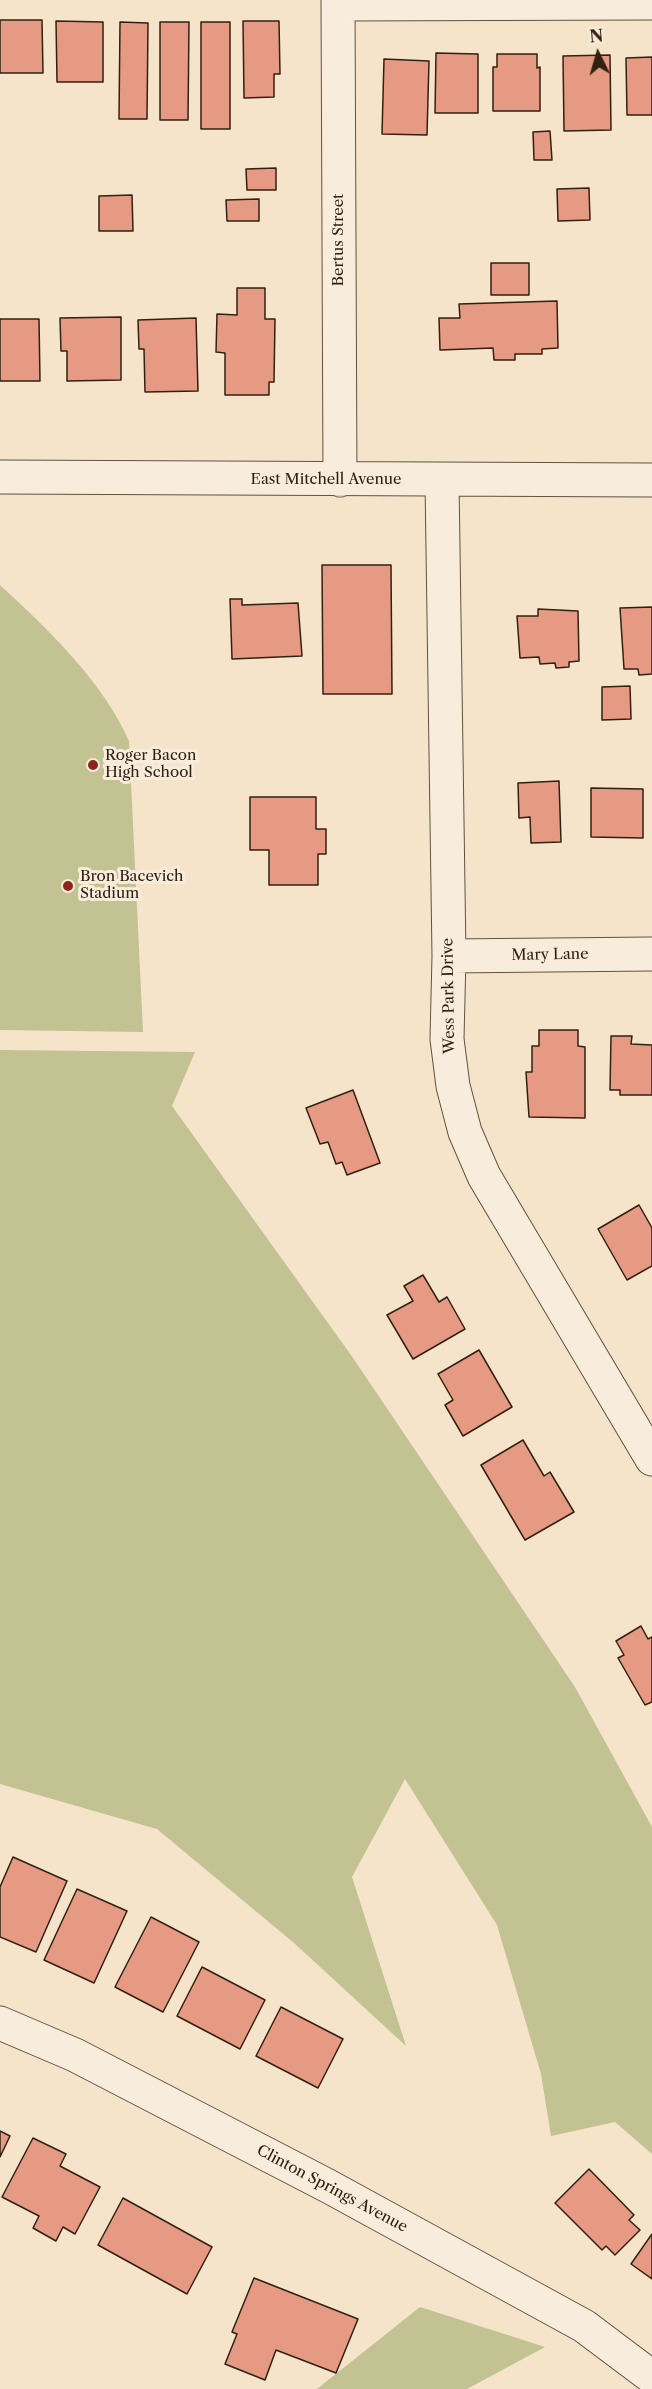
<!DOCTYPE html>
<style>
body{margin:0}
#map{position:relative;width:652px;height:2389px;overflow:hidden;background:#f5e4ca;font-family:"Libre Caslon Text",serif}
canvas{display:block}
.north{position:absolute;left:568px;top:24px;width:60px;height:60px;-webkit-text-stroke:4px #f8eddd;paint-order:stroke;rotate:355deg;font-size:16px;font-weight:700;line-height:24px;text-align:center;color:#312110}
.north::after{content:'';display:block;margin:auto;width:21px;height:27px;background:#312110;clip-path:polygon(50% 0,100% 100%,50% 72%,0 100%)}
</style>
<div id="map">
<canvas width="652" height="2389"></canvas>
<div class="north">N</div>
</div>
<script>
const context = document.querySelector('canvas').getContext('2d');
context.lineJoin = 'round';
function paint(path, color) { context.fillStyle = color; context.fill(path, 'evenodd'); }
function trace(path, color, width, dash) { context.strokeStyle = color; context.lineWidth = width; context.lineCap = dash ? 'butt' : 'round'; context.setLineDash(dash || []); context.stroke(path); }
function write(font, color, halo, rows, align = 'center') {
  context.font = font + ' "Libre Caslon Text",serif'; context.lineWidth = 6; context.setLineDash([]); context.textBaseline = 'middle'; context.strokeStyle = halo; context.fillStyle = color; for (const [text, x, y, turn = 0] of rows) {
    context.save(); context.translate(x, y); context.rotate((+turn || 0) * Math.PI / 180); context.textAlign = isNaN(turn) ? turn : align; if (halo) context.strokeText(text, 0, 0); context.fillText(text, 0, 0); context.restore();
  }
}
const green = new Path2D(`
 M0 585C47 628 104 683 129 741L143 1032 0 1030Z
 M0 1050 195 1052 172 1106 351 1355 575 1687 652 1827V2154L615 2122 551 2136 541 2074 497 1925 405 1779 352 1877 406 2046 294 1943 157 1829 0 1784Z
 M420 2307 545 2347 467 2389H317Z`);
const building = new Path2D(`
 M0 20H42L43 73H0Z
 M56 21 103 22V82H57Z
 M243 21H279L280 74H274V97L244 98Z
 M120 22 148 23 147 119H119Z
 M160 22H189L188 120H160Z
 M201 22H230V129H201Z
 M436 53 478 54V113H435Z
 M497 54H537V68L540 67V111H493V67H497Z
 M610 55 611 130 564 131 563 56Z
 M652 57V115H627L626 58Z
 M384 59 429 61 427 135 382 134Z
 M550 131 552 160H534L533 132Z
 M276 168V190H247L246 169Z
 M589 188 590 220 558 221 557 189Z
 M132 195 133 231H99V196Z
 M259 199V221H227L226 200Z
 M491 263H529V295H491Z
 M237 288H265V319H275L274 382H269V395H225V353L216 352 217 314 237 315Z
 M557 301 558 348 542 349V354H515V360H494L493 348 440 350 439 318H460L459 304Z
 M121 317V380L67 381V351H61L60 318Z
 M196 318 198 391 145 392 144 349H139L138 320Z
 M0 319H39L40 381H0Z
 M322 565H391L392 694H323Z
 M230 599H242V605L298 603 302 656 232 659Z
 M652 607V674L639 675 638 669H624L620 608Z
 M538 609 578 611 579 661 569 662V667L556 668 555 663 540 664 539 657 520 658 517 616H538Z
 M630 686 631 719 602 720V687Z
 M559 781 561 842 531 843 530 817 519 818 518 783Z
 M591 788 643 789V838L591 837Z
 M250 797H316V829H326V854H318V885H269V850H250Z
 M539 1030H578V1046L585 1047V1118L529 1117 526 1072H532V1046H539Z
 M611 1036H632L631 1044 652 1045V1095H620V1090H610Z
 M353 1090 380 1163 347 1175 342 1162 336 1164 328 1142 320 1144 306 1108Z
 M639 1205 652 1228V1266L627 1280 598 1229Z
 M423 1275 439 1302 447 1297 465 1329 413 1359 387 1315 413 1301 404 1286Z
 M479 1350 512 1407 463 1436 445 1405 453 1400 438 1374Z
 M523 1440 544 1476 550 1472 574 1512 525 1540 481 1465Z
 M641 1626 648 1639 652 1637V1702L645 1705 618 1658 624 1655 616 1641Z
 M13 1857 67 1881 36 1952 0 1937V1887Z
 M77 1889 127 1911 94 1983 44 1960Z
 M151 1917 199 1942 163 2012 115 1987Z
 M202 1967 265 2000 240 2049 177 2016Z
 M281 2007 343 2039 318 2088 256 2056Z
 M0 2131 10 2136 0 2157Z
 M33 2138 66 2154 60 2166 100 2187 75 2234 63 2227 56 2241 33 2228 39 2216 2 2197Z
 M589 2169 634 2215 629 2220 640 2230 615 2255 606 2246 602 2250 555 2203Z
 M123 2198 212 2247 187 2294 98 2245Z
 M652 2234V2279L631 2264Z
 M254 2278 358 2319 336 2373 276 2350 265 2380 225 2364 237 2334 232 2332Z`);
const minor = new Path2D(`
 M338 0 340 480
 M339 4 652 3
 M0 477 652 480
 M442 481 449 956 447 1039 453 1086 465 1132 484 1176 652 1459
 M449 956 652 954
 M0 2023 75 2055 328 2186 584 2326 652 2377`);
const markers = [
 [93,765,6,"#8f2418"],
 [68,886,6,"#8f2418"]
];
const streetNames = [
 ["Bertus Street",339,240,-90],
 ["East Mitchell Avenue",326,480],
 ["Mary Lane",550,955,-1],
 ["Wess Park Drive",449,996,-91],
 ["Clinton Springs Avenue",332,2189,28]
];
const poiNames = [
 ["Roger Bacon",105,756],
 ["High School",105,773],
 ["Bron Bacevich",80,877],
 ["Stadium",80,894]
];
paint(green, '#c2c292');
paint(building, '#e69a84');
trace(building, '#312110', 1.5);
trace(minor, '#62523e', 35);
trace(minor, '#f8eddd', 33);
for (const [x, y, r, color] of markers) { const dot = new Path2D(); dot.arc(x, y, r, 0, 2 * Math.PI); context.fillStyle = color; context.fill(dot); trace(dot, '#f8eddd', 2); }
write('15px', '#312110', '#f8eddd', streetNames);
write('15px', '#312110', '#f8eddd', poiNames, 'left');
</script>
